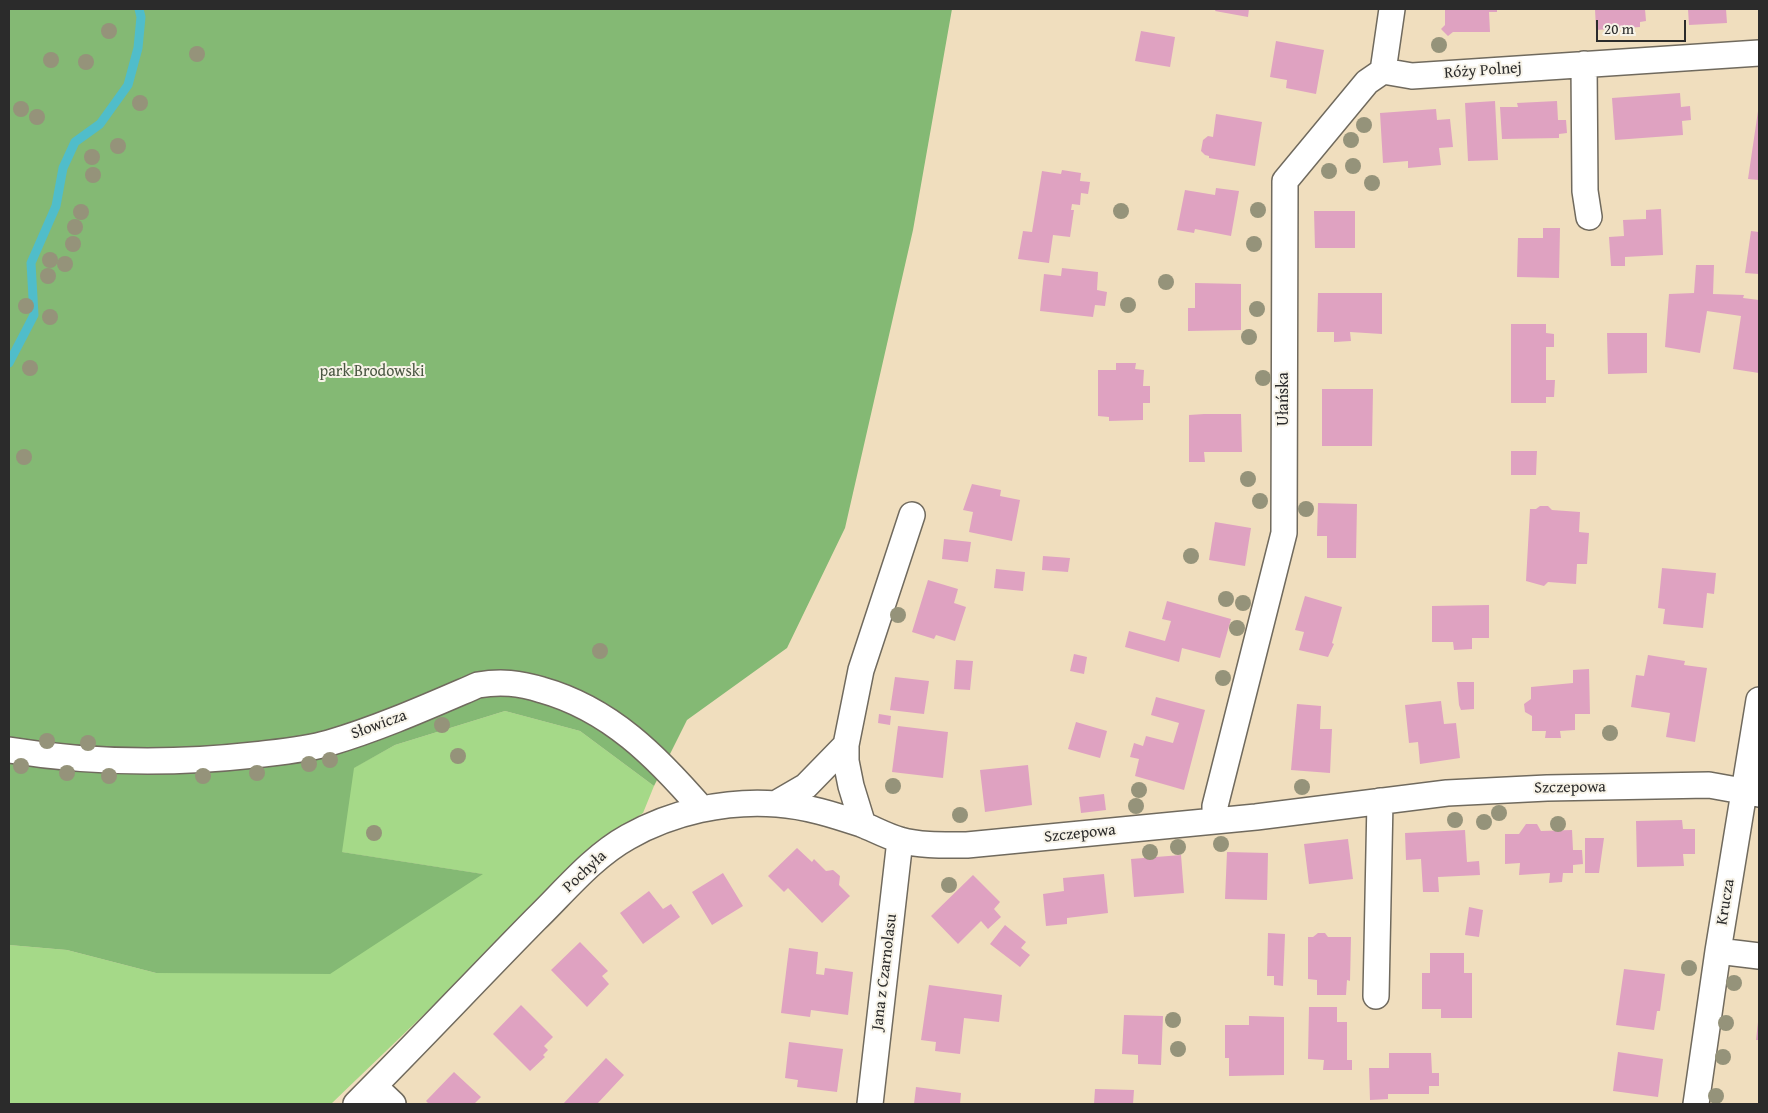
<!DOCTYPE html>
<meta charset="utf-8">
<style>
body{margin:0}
#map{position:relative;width:1768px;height:1113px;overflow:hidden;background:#f0debe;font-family:"Gentium Book Plus",serif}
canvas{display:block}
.frame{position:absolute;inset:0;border:10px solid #2b2b2b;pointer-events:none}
.scale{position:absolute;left:1596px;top:20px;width:90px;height:22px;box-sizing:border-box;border:2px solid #2b2b2b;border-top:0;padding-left:6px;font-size:15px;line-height:18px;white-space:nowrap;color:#2b2b2b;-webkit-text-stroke:4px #f7f3e8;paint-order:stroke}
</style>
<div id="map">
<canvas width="1768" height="1113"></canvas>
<div class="frame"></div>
<div class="scale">20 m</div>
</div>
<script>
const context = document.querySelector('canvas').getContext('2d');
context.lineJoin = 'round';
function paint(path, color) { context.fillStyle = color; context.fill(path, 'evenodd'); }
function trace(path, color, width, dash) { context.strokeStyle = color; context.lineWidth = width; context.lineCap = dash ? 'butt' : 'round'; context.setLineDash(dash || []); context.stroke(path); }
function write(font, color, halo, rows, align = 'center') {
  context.font = font + ' "Gentium Book Plus",serif'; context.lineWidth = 4; context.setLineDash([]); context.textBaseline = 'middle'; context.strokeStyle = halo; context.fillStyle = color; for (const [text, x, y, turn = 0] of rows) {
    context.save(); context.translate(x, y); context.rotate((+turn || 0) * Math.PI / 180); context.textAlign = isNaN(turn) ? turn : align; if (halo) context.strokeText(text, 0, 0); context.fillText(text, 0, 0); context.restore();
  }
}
const green = new Path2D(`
 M505 711 580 731 654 786 643 813 589 848 518 924 331 1104H9V945L67 950 156 973 482 874 341 852 353 768 395 745Z`);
const forest = new Path2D(`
 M9 9H952L913 230 845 528 787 648 687 720 654 786 580 731 505 711 395 745 354 768 342 852 483 874 330 974 156 973 67 950 9 945Z`);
const stream = new Path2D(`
 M9 363 34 315 31 263 56 206 63 168 75 142 100 124 128 85 138 48 141 17 139 9`);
const building = new Path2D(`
 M1216 9H1249L1248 17 1215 11Z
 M1445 9H1497V12H1489L1490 32H1453L1448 36 1441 29 1445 25Z
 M1595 9H1645L1646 21 1640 22V27L1596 30Z
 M1688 9H1726L1727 23 1689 25Z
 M1141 31 1175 37 1170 67 1135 61Z
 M1276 41 1324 50 1316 94 1286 88 1287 80 1270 77Z
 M1680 93 1681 107 1690 106 1691 120 1682 121 1683 135 1615 140 1612 98Z
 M1495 101 1498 160 1468 161 1465 103Z
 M1557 101 1558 120H1566L1567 133 1559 134V138L1502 139 1500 107H1518L1517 103Z
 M1436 109 1437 120 1450 119 1453 147 1439 148 1441 165 1408 168V161L1383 163 1380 113Z
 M1758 111H1759V180L1748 179Z
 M1216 114 1262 122 1255 166 1209 158V156L1205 155 1201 151 1203 140 1208 136 1213 137Z
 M1062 170 1081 173 1080 181 1090 182 1088 194 1081 193 1080 205 1072 204 1071 210H1074L1070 237 1053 235 1049 263 1018 259 1023 231 1032 232 1042 171 1061 174Z
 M1216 188 1239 191 1231 236 1195 229 1194 233 1177 230 1185 190 1215 195Z
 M1661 209 1663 255 1625 257V266H1611L1609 237 1624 236 1623 220 1646 219V210Z
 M1314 211H1355V248H1315Z
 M1543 228H1560L1559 278 1517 277 1518 238H1543Z
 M1751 231 1759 232V274L1745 273Z
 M1696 265H1714L1713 294 1744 295 1743 298 1759 300V373L1733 369 1741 316 1707 311 1700 353 1665 347 1669 294 1694 293Z
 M1062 268 1098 272 1097 290 1107 292 1105 306 1095 305 1093 317 1040 311 1044 274 1061 276Z
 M1195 283 1241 284V330L1188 331V308H1195Z
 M1318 293H1382V334L1350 332 1351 341 1334 342V332H1317Z
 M1511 324H1546V333L1554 334V347H1546V380H1555L1554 397H1546V403H1511Z
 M1607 333H1647V373L1608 374Z
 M1116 363H1136L1135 369 1144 370 1143 386H1150V403H1143V420L1109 421V417L1098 416V370H1116Z
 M1322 389H1373L1372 446H1322Z
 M1204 414H1241L1242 452H1204L1205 462H1189V415Z
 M1511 451H1537L1536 475H1511Z
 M972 484 1001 490 1000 496 1020 500 1012 541 969 532 973 512 963 510Z
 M1318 503 1357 504 1356 558H1327V536H1317Z
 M1540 506H1548L1552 510 1580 512 1579 532 1589 533 1588 548 1587 564H1577L1576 584 1548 582 1544 586 1526 581 1530 509H1536Z
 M1215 522 1251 528 1245 566 1209 560Z
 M944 539 971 542 968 562 942 559Z
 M1043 556 1070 558 1068 572 1042 570Z
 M1662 568 1716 573 1714 594 1707 593 1703 628 1663 624 1665 609 1658 608Z
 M996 569 1025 572 1023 591 994 588Z
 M928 580 958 589 954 603 966 607 955 641 936 635 934 639 912 632Z
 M1305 596 1342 607 1332 643 1334 644 1328 657 1299 650 1304 632 1295 630Z
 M1167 601 1231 619 1220 658 1182 648 1179 662 1125 647 1129 631 1165 641 1171 621 1162 619Z
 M1489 605V638H1472V649L1454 650 1453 642H1432V606Z
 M1074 654 1087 657 1084 674 1070 671Z
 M1648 655 1685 661 1684 665 1707 668 1695 742 1666 737 1670 713 1631 707 1636 675 1644 676Z
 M956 660 973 661 970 690 954 689Z
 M1589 669 1590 714H1575V730L1560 731 1561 738H1545L1546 731H1532V716L1525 712 1524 704 1531 699V687L1573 683V670Z
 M895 677 929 681 924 714 890 710Z
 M1457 682H1474V709L1461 710 1459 705Z
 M1156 697 1205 710 1184 790 1135 776 1139 759 1130 757 1134 743 1143 746 1146 736 1173 743 1179 723 1151 715Z
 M1441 701 1444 724 1456 723 1460 758 1420 764 1418 742 1409 743 1405 705Z
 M1297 704 1321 706 1320 729H1332L1330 773 1291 770Z
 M879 714 891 716 890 725 878 723Z
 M1076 722 1107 731 1100 758 1068 749Z
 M898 726 948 732 943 778 892 772Z
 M1028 765 1032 805 985 812 980 770Z
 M1104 794 1106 810 1081 813 1079 797Z
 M1682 820 1683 829H1695V854H1683L1684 866 1637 867 1636 821Z
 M1526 824H1537L1541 831 1572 830 1573 850H1582L1583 864 1573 865V873H1563L1562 882 1549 883 1550 873 1519 875 1520 863 1505 864V834H1519Z
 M1465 830 1467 862 1479 861 1480 875 1438 877 1439 892H1423L1421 859 1406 860 1405 833Z
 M1585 838H1604L1599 873H1585Z
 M1348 839 1353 879 1309 884 1304 844Z
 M797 848 812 862 814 859 826 871 833 870 840 876 839 885 850 896 822 923 788 888 784 892 768 876Z
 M1227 852 1268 853 1267 900 1225 899Z
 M1181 855 1184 893 1134 897 1131 859Z
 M723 873 743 906 712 925 692 892Z
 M1104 874 1108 913 1067 918V924L1046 926 1043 894 1064 891 1063 878Z
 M973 875 1000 902 994 909 1001 917 988 929 981 921 958 944 931 916Z
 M649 891 663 909 671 904 680 917 643 944 620 913Z
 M1469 907 1483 910 1479 937 1465 935Z
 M1005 925 1026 942 1021 948 1030 955 1020 967 990 944Z
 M1268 933 1285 934 1283 986 1274 985V976H1267Z
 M1318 933H1325L1328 937H1351L1350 981 1347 980 1346 995H1317V980L1308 979V937H1313Z
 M580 942 608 971 602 976 609 984 587 1007 551 970Z
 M789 948 818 952 816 974 824 975 825 968 853 972 848 1015 811 1010 810 1017 781 1013Z
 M1430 953H1464V973H1472V1018H1441V1009H1422V973H1430Z
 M1624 969 1665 974 1660 1011H1657L1654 1030 1616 1025Z
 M929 985 1002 995 999 1022 964 1018 960 1054 935 1051 936 1042 921 1040Z
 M521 1005 553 1037 544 1046 548 1050 543 1055 545 1057 530 1071 493 1034Z
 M1309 1007H1337V1022H1347V1060H1352V1070H1323L1324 1060 1308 1059Z
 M1124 1015 1163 1016 1161 1065 1138 1064V1055L1122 1054Z
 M1249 1016 1284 1017V1075L1229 1076V1058H1225V1025H1249Z
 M1758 1022H1759V1040H1756Z
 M789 1042 843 1049 837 1092 797 1087 798 1080 785 1078Z
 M1618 1052 1663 1059 1658 1097 1613 1091Z
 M1389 1053H1431L1432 1073H1439V1086H1429V1094H1388V1099L1370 1100 1369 1068H1389Z
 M606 1058 624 1075 597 1104H563Z
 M454 1072 481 1097 474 1104H429L426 1101Z
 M916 1087 961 1093 960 1104H914Z
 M1095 1089 1134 1090 1133 1104H1094Z`);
const street = new Path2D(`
 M1584 64 1585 191 1589 217
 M1383 71 1412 76 1759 53
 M9 750C89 763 173 764 254 755 279 752 305 750 329 743 380 728 429 706 478 685 501 681 519 683 542 690 610 709 657 757 702 809
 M775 804 806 786 846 745
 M1215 819V806L1284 533 1285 181 1367 82 1383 71 1392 9
 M863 825 851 786 846 761V745L861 670 912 515
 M1718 951 1759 956
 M1376 996 1380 801
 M374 1086 393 1104
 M356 1104C416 1044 475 981 535 920 564 892 592 857 628 837 672 812 726 800 777 804 806 806 834 815 861 824 874 829 886 836 900 840 921 846 945 845 967 845L1256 817 1447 793 1547 788 1709 785 1759 794
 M870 1104 900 840
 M1696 1104 1718 951 1759 700`);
const trees = [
 [109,31],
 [1439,45],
 [197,54],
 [51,60],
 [86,62],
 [140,103],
 [21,109],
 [37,117],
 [1364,125],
 [1351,140],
 [118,146],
 [92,157],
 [1353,166],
 [1329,171],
 [93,175],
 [1372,183],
 [1258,210],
 [1121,211],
 [81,212],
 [75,227],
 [73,244],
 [1254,244],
 [50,260],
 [65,264],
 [48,276],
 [1166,282],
 [1128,305],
 [26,306],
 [1257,309],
 [50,317],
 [1249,337],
 [30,368],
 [1263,378],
 [24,457],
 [1248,479],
 [1260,501],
 [1306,509],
 [1191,556],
 [1226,599],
 [1243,603],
 [898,615],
 [1237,628],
 [600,651],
 [1223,678],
 [442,725],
 [1610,733],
 [47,741],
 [88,743],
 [458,756],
 [330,760],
 [309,764],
 [21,766],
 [67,773],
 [257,773],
 [109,776],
 [203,776],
 [893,786],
 [1302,787],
 [1139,790],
 [1136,806],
 [1499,813],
 [960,815],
 [1455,820],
 [1484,822],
 [1558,824],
 [374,833],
 [1221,844],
 [1178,847],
 [1150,852],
 [949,885],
 [1689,968],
 [1734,983],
 [1173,1020],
 [1726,1023],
 [1178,1049],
 [1723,1057],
 [1716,1096]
];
const streetNames = [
 ["Róży Polnej",1483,71,-4],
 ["Ułańska",1284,399,-90],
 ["Słowicza",379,725,-20],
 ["Szczepowa",1570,788,-1],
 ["Szczepowa",1080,834,-6],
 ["Pochyła",585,872,-43],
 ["Krucza",1726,902,-81],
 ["Jana z Czarnolasu",885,972,-83]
];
const parkNames = [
 ["park Brodowski",372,372]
];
paint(green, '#a5d988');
paint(forest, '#84b974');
trace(stream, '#50bdca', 9);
paint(building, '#dfa2c1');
trace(street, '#706a5e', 28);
trace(street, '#fff', 25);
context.fillStyle = '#95937a';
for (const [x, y] of trees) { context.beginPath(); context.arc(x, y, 8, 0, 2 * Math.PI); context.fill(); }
write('16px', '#2b2b2b', '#f7f3e8', streetNames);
write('16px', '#4a5642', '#f7f3e8', parkNames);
</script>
